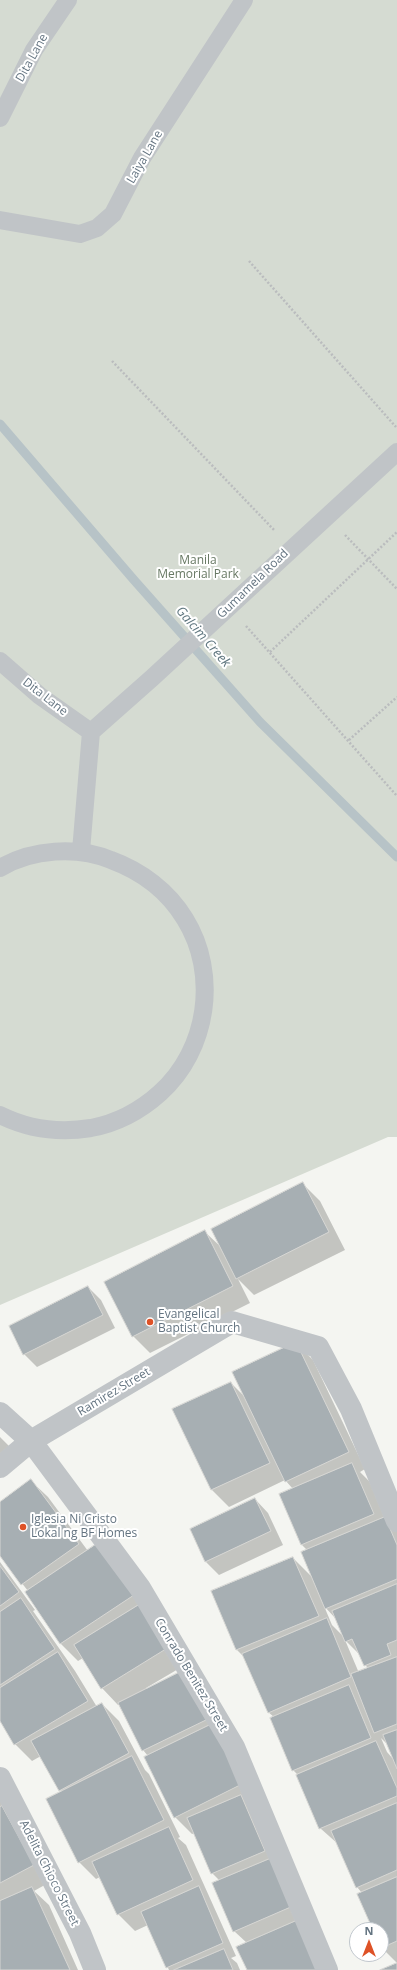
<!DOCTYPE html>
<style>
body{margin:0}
#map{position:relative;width:397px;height:1970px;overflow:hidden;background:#f4f5f1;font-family:"Open Sans",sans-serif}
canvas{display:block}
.north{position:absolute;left:349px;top:1922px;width:40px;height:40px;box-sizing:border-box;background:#fff;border:1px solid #c1c7cd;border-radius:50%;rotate:0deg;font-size:11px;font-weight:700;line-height:16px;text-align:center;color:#647481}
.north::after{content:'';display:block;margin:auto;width:14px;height:18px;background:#de5227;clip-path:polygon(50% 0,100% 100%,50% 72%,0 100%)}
</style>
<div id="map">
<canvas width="397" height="1970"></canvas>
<div class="north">N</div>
</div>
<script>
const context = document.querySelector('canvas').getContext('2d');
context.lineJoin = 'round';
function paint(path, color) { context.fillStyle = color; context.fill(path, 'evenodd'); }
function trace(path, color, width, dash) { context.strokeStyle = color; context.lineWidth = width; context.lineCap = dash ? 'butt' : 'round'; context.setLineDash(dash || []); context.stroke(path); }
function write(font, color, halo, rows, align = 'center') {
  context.font = font + ' "Open Sans",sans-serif'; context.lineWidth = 4; context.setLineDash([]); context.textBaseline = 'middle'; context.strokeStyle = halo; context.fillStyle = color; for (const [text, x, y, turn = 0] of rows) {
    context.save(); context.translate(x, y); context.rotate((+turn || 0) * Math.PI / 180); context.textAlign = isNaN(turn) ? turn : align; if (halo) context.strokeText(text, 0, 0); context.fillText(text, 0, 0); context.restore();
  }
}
const green = new Path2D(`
 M0 0H397V1137H388L0 1305Z`);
const shadow = new Path2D(`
 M303 1184 320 1201 345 1250 254 1295 238 1279 250 1303 150 1353 133 1336 106 1282 205 1232 221 1247Z
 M88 1287 101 1300 115 1328 37 1367 24 1354Z
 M296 1343 313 1360 365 1469 360 1472 369 1481 397 1530V1963L381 1947V1930H374L362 1893 357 1887 338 1844 320 1828 298 1775 293 1770 274 1717 268 1712 245 1658 237 1650 213 1592 293 1558 313 1578 308 1551 302 1545 281 1495 293 1489 285 1480 229 1507 212 1490 174 1410 231 1383 245 1397ZM324 1606 336 1619 344 1637 332 1625ZM345 1640 360 1655 368 1669 359 1673ZM381 1738 389 1746 394 1760 387 1752Z
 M0 1437 14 1451 0 1465Z
 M31 1481 48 1497 88 1551 98 1544 185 1665 146 1688 147 1690 183 1672 306 1919 248 1970 247 1943 234 1931 220 1881 212 1873 195 1833 192 1834 175 1817 148 1756 143 1750 120 1705H118L102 1688 83 1658 78 1661 61 1644 26 1592 28 1591 0 1555V1503Z
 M255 1499 268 1513 283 1545 219 1575 206 1562 191 1530Z
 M0 1562 35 1610 33 1611 75 1671 97 1707 102 1704 119 1721 145 1770 149 1774 180 1837 178 1838 186 1845 236 1956 231 1958 237 1963 240 1970H169L148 1925 135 1931 118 1914 100 1877 96 1879 79 1862 62 1792 41 1756 32 1761 15 1744 0 1719Z
 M0 1788 50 1882 34 1891 49 1905 78 1970H0Z`);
const stream = new Path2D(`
 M0 424 134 580 260 722 397 857`);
const building = new Path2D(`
 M303 1182 329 1232 236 1279 211 1229Z
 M205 1230 233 1286 132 1337 104 1282Z
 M88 1286 103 1315 23 1355 9 1326Z
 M296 1342 349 1452 285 1482 232 1372Z
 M231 1382 270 1463 211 1490 172 1409Z
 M352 1463 374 1514 301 1545 279 1494Z
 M31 1479 79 1544 21 1585 0 1556V1502Z
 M255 1498 271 1531 205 1562 190 1529Z
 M385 1517 397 1545V1579L325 1609 301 1552Z
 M98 1543 134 1595 60 1644 25 1592Z
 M293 1557 319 1616 236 1650 211 1591Z
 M0 1566 19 1592 0 1606Z
 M397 1584V1640L387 1644 391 1655 364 1666 352 1639 345 1642 332 1611Z
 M21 1598 55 1649 0 1685V1612Z
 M142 1603 169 1647 101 1689 74 1645Z
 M327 1618 351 1677 268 1713 242 1654Z
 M58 1652 88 1701 14 1745 0 1721V1688Z
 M397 1657V1724L374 1733 351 1674Z
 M184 1670 208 1719 142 1751 118 1703Z
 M349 1685 371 1738 292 1771 270 1718Z
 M102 1703 129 1753 59 1791 31 1741Z
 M212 1724 242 1784 174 1818 144 1757Z
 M397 1730V1769L383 1735Z
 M376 1741 397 1788V1796L319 1829 296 1775Z
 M132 1756 164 1820 78 1863 46 1799Z
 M241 1795 265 1851 211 1874 187 1818Z
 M397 1803V1870L356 1888 331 1831Z
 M2 1806 34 1865 0 1883V1807Z
 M169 1827 193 1880 117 1915 92 1862Z
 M272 1858 293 1906 233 1932 212 1883Z
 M397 1877V1941L381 1948V1930H373L357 1894Z
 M199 1886 223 1943 166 1968 141 1912Z
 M32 1887 70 1970H0V1901Z
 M296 1921 318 1970H247L236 1947Z
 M224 1949 233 1970H174Z
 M397 1963V1970H380Z`);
const path = new Path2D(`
 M249 261 396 427
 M112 361 275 531
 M345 535 397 589
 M246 626 397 796
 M270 652 397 532
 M349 740 397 697`);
const service = new Path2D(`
 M0 118 34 50 68 0
 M0 220 80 234 97 228 113 214 142 158 244 0
 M0 661 40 696 91 732
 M81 851 91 732 152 678 397 452
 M0 868C32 849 77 846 111 860 141 871 168 891 185 919 219 974 208 1050 160 1093 140 1111 118 1123 91 1128 60 1133 28 1129 0 1115`);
const minor = new Path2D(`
 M0 1413 31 1441 140 1588 234 1747 327 1970
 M0 1467 31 1441 232 1322 318 1347 351 1409 397 1521
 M0 1778 80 1933 95 1970`);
const markers = [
 [150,1322,4,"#de5227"],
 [23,1527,4,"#de5227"]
];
const streetNames = [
 ["Dita Lane",32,58,-61],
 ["Laiya Lane",145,157,-60],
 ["Gumamela Road",253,584,-44],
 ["Dita Lane",45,697,38],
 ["Ramirez Street",114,1392,-31],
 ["Conrado Benitez Street",191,1675,59],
 ["Adelita Chioco Street",49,1873,63]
];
const parkNames = [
 ["Manila",198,561],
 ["Memorial Park",198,575]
];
const poiNames = [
 ["Evangelical",158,1315],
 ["Baptist Church",158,1329],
 ["Iglesia Ni Cristo",31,1520],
 ["Lokal ng BF Homes",31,1534]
];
const waterNames = [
 ["Galcim Creek",203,637,49]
];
paint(green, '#d5dbd2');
paint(shadow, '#0003');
trace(stream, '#b7c3c7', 9);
paint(building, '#a7afb3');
trace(building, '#d6d6d3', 1);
trace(path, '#babcbe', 2.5, [2, 2]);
trace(service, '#c0c4c7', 18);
trace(minor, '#c0c4c7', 22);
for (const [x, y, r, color] of markers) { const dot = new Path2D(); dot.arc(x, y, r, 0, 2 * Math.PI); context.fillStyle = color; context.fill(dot); trace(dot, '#fff', 1.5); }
write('12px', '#647481', '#fff', streetNames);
write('12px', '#677863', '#fff', parkNames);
write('12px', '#647481', '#fff', poiNames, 'left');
write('italic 13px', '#5f767f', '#fff', waterNames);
</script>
